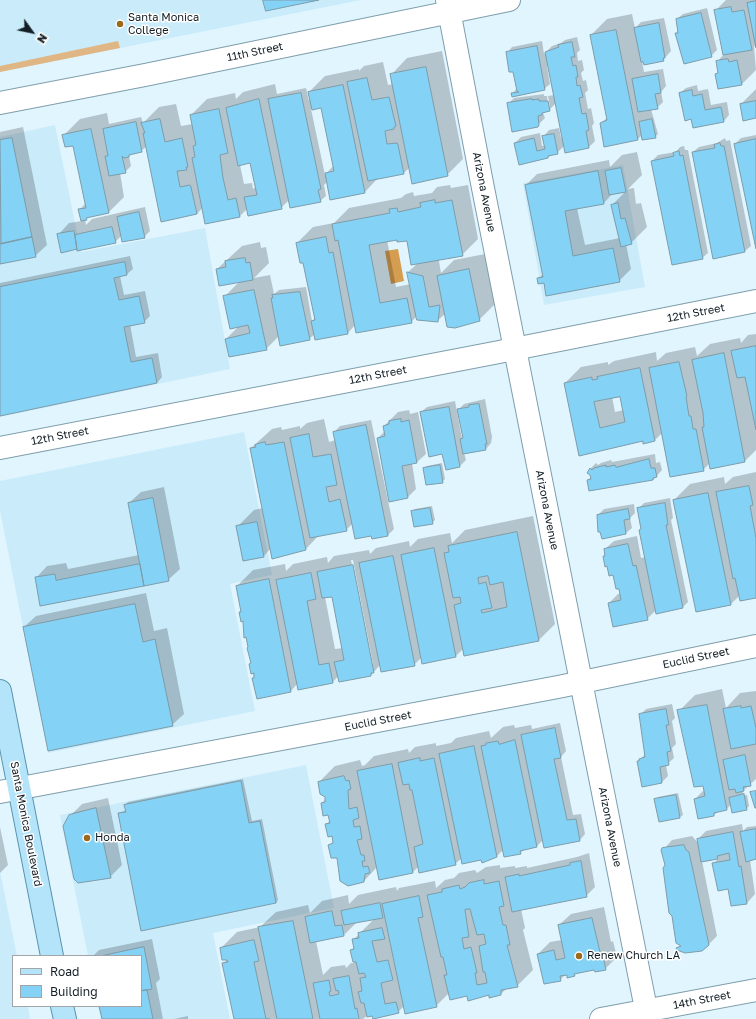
<!DOCTYPE html>
<style>
body{margin:0}
#map{position:relative;width:756px;height:1019px;overflow:hidden;background:#e1f5ff;font-family:"Golos Text",sans-serif}
canvas{display:block}
.legend{position:absolute;left:12px;top:955px;width:130px;height:52px;box-sizing:border-box;background:#fff;border:1px solid #a1a5a8;margin:0;padding:5px 7px;list-style:none;font-size:12px;color:#131f25}
.legend li{display:flex;align-items:center;gap:8px;height:20px}
.legend b{width:20px;border:1px solid #a1a5a8}
.north{position:absolute;left:12px;top:12px;width:40px;height:40px;-webkit-text-stroke:3px #fff;paint-order:stroke;rotate:123deg;font-size:11px;font-weight:700;line-height:16px;text-align:center;color:#131f25}
.north::after{content:'';display:block;margin:auto;width:14px;height:18px;background:#131f25;clip-path:polygon(50% 0,100% 100%,50% 72%,0 100%)}
</style>
<div id="map">
<canvas width="756" height="1019"></canvas>
<ul class="legend">
<li><b style="height:5px;background:#b3e4fa"></b>Road</li>
<li><b style="height:11px;background:#84d3f6"></b>Building</li>
</ul>
<div class="north">N</div>
</div>
<script>
const context = document.querySelector('canvas').getContext('2d');
context.lineJoin = 'round';
function paint(path, color) { context.fillStyle = color; context.fill(path, 'evenodd'); }
function trace(path, color, width, dash) { context.strokeStyle = color; context.lineWidth = width; context.lineCap = dash ? 'butt' : 'round'; context.setLineDash(dash || []); context.stroke(path); }
function write(font, color, halo, rows, align = 'center') {
  context.font = font + ' "Golos Text",sans-serif'; context.lineWidth = 3; context.setLineDash([]); context.textBaseline = 'middle'; context.strokeStyle = halo; context.fillStyle = color; for (const [text, x, y, turn = 0] of rows) {
    context.save(); context.translate(x, y); context.rotate((+turn || 0) * Math.PI / 180); context.textAlign = isNaN(turn) ? turn : align; if (halo) context.strokeText(text, 0, 0); context.fillText(text, 0, 0); context.restore();
  }
}
const built = new Path2D(`
 M0 0H361L0 72Z
 M55 125 81 252 205 228 230 369 0 417V137Z
 M623 165 645 287 544 305 523 183Z
 M244 432 272 575 230 584 255 711 48 753 0 511V481Z
 M306 765 334 908 213 933 230 1019H101L98 1006H141V956H88L60 815Z
 M0 871 17 956H13V1006H28L30 1019H0Z`);
const green = new Path2D(`
 M118 41 120 48 0 72V66Z`);
const water = new Path2D(`
 M398 249 404 281 391 284 385 251Z`);
const shadow = new Path2D(`
 M726 0H756V44L754 47 756 70 742 84 716 74 718 72 717 62 724 54 715 11Z
 M707 8 717 50 711 56 676 34 678 31 677 19 683 14Z
 M632 14 635 28 641 22 664 18 671 51 663 60 642 61 644 72 663 69 666 86 661 92 663 102 657 108 651 109 658 134 655 137 642 135 638 139 605 145 601 123 608 117 591 35 607 19Z
 M577 37 580 50 577 53 578 61 582 60 584 70 581 73 583 81 586 80 588 90 585 93 588 109 591 108 594 123 592 126 595 141 589 147 566 151 565 145 557 153 551 154 548 158 515 143 521 137 540 133 542 146 546 145 544 136 549 130 559 128 561 138 563 137 556 103 549 110 543 113 545 118 537 126 508 104 514 98 544 94V96H547L548 107H550L548 96 555 95 549 65 547 66 550 84 544 89 512 94 517 88 514 71 507 53 512 47 542 41 544 54 552 46 561 43 565 40Z
 M442 51 463 159 447 175 410 167 404 173 378 178 365 192 327 182 324 185 326 196 320 201 289 200 281 208H248L240 216 203 207 197 214 147 146 141 151 132 153 129 156 131 166 125 172 120 173 124 197 108 213 88 217 85 219 86 225 92 219 145 207 150 231 144 237 122 235 115 242 78 249 58 235 69 223 82 221 79 210 86 203 73 145 64 135 80 119 107 113 109 124 141 117 143 123 159 107 176 104 181 126 193 124 191 115 207 99 235 93 236 99 243 92 275 84 277 94 306 88 309 101 311 100 309 92 325 76 359 69V71L364 66 383 62 388 85 393 84 391 75 407 58ZM322 107 334 165 325 175 311 109ZM251 162 256 187 253 189 252 183 244 184 240 165Z
 M697 85 698 91 708 89 711 105 727 102 729 115 724 121 692 118 680 93 686 88Z
 M756 89V117L741 104Z
 M23 127 47 245 35 256 0 263V132Z
 M756 135V246L735 144 741 138Z
 M725 138 726 141 730 140 751 246 745 251 714 257 693 152 699 147 717 143Z
 M684 146 685 150H688L708 253 702 258 652 161 658 155 676 152 680 147Z
 M637 152 642 175 628 189 634 188 636 204 641 203 647 227 631 243 626 244 631 269 619 281 545 282 538 279 543 274 526 185 537 174 609 160 610 167 622 155ZM626 191 612 205 620 238 585 245 577 208 604 203 612 194Z
 M450 185 451 188 468 185 478 239 462 255 435 260 439 261 441 273 454 260 485 254 495 304 479 320 446 313 437 321 418 315 411 322 355 325 348 333 316 339 315 334 309 339 279 336 266 349 226 339 239 326 224 297 239 282 217 269 242 246 260 242 261 248 266 247 269 263 254 278 270 275 274 294 279 290 306 287 312 321 316 317 304 261 297 243 313 227 334 223 349 208 401 198 406 194 413 192 414 196 432 193 437 187ZM397 238 407 239 418 263 408 272 411 284 396 287 387 240Z
 M130 256 133 269 127 274 120 276 124 295 145 291 150 316 144 322 130 324 136 357 158 353 162 377 157 383 0 415V283Z
 M756 334V450L745 461 710 463 703 470 662 433 655 440H643L580 455 565 383 581 367 608 362V365L614 361 656 352 657 361 666 353 695 347 697 356 710 344 740 338 741 343 748 335ZM621 396 624 410 615 412 612 397Z
 M485 399 492 437 491 443 486 449 464 453 466 460 460 466 447 468 443 453 421 412 427 407 455 401 462 439 464 437 458 410 464 404Z
 M409 410 410 414 418 412 426 454 417 462 412 463 416 489 408 497 378 438 385 431 384 426 398 412Z
 M324 419 329 442 336 440 334 432 340 426 371 420 394 529 388 535 372 538V535L353 523 346 530 319 535 306 549 271 548 264 556 238 526 254 510 263 508 251 448 272 429 281 427 282 430 300 426V429L307 423Z
 M655 454 656 463 660 462 662 470 653 480H588L592 476 590 469 596 463 598 465 601 463 611 460 612 462Z
 M442 463 445 479 442 482 424 468 427 466Z
 M756 472V597L740 595 731 604 674 500 690 484 724 477 725 484 733 477Z
 M164 487 180 569 168 580 41 605 36 578 47 566 66 563 68 569 139 555 129 503 141 492Z
 M670 498 673 518 671 520 688 602 682 608 656 610 647 619 609 603 618 594H621L614 573 604 556 606 554 605 549 614 541 637 536 641 558 646 557 638 509 644 503Z
 M634 504 635 513 630 518 632 528 626 533 602 537 598 515 604 509Z
 M432 506 435 520 432 523 412 512 415 509Z
 M533 516 555 624 539 640 464 648 456 656 422 657 414 665H380L371 675 338 676 333 682 297 684 291 691 257 698 247 636 245 637 243 628 245 627 240 612 242 611 237 586 253 570 285 564 286 571 293 564 327 557 328 563 334 556 369 550 370 554 376 548 409 541 410 547 418 539 450 533 452 543 465 530ZM351 560H353L373 664H371ZM333 595 343 648 335 649 325 597Z
 M146 593 154 631 167 628 184 714 172 725 24 627 36 616Z
 M722 689 726 708 740 693 756 691V779L743 791V793H746L739 796 747 795 749 806 746 809 731 804 727 809 718 811 714 815 695 799 705 789 679 711 695 695Z
 M672 704 675 718 672 721 676 744 672 748 674 758 666 765 668 776 662 782 642 785 638 762 646 753 640 715 646 709Z
 M560 723 566 751 561 757 573 815 581 814 585 834 580 840 544 839 537 846 525 849 520 853 504 849 496 857 482 859 462 858 455 864 419 866 413 872 379 879 377 867 364 881 337 857 330 845 334 841 327 824 330 820 329 814 322 803 326 799 319 782 335 766 360 760 362 766 365 765 374 756 408 749 409 753 415 747 436 743V746L451 743 456 738 489 731 491 738 503 727 514 725 515 728 531 725 532 729Z
 M243 779 252 821 262 819 278 900 276 903 119 813 126 810 125 805 128 802Z
 M678 793 683 815 680 817 659 821 655 799 658 797Z
 M108 798 122 865 110 877 70 816 82 804Z
 M742 824 743 831 747 827 756 826V859L750 860 755 894 747 903 729 888 713 864 719 858 702 861 717 936 704 949 678 950 681 944 664 849 672 840 692 836 699 844 698 839 706 831Z
 M0 827 8 865 0 873Z
 M589 853 595 887 586 896 521 909 525 928 523 930 533 970 517 986 507 988 501 994 449 993 436 1006H404L398 1012 368 1015 363 1019H235L224 963 228 958 221 948 237 932 260 927 276 912 308 905 310 913 322 901 348 895 349 904 358 895 396 887 397 891 399 888 435 881 436 888 445 880 454 878 459 873 475 870 477 873 486 867 500 865V868L515 866V868L527 866V868L577 857ZM375 918 353 940 355 947 351 950 354 963H351L346 968 345 965 331 967 323 975 316 941 344 935 357 922Z
 M604 907 611 942 613 941 617 957 605 969 595 968 578 972 574 975 566 974 560 980 538 954 550 942 562 940 559 925 571 914Z
 M152 939 160 979 156 983 163 1019H103L100 1006H141V956H93L99 950Z
 M188 1016V1019H174Z`);
const building = new Path2D(`
 M263 0H319L266 11Z
 M756 1V48L747 3Z
 M731 7 732 12 744 10 752 50 723 55 714 10Z
 M701 13 712 57 684 64 675 33H678L676 19Z
 M659 23 665 58H663L664 61 644 65 643 62H641L634 28Z
 M616 30 638 140 604 147 600 123 607 120 590 35Z
 M572 42 575 57H571L573 66 576 65 578 77H576L577 86 580 85 583 97 579 98 582 114 586 113 589 130 586 131 589 148 565 153 545 52 559 47 558 45Z
 M537 46 545 90 512 97 511 93 519 92 517 91 513 72H509L506 52Z
 M728 59 729 62 737 60 742 85 718 89 715 74 718 73 716 61Z
 M426 67 448 176 412 184 390 74Z
 M658 74 661 93 655 94 658 109 638 112 632 79Z
 M367 78 372 100 389 97 396 126 394 127V129L385 131 387 144 397 143 398 145 404 174 368 181 347 82Z
 M343 85 365 193 330 200 325 173 334 171 321 108 312 110 308 92Z
 M692 90 693 96 702 94 705 110 721 107 724 122 693 128 691 119 685 121 679 93Z
 M301 93 321 189 318 190 321 202 290 208 268 99Z
 M259 99 282 209 248 216 244 197 257 195 250 163 238 166 226 108Z
 M532 99V100L539 99V101H548L550 111 542 113V115L538 116 539 125 538 127 512 132 507 103Z
 M756 101V118L743 121 740 104Z
 M219 109 228 153 220 155 223 178 228 200 236 198 240 217 205 224 192 158 195 157 193 146 196 145 190 115Z
 M160 119 165 142 182 138 188 167H186L187 170 177 171 180 187 190 185 191 187 197 214 161 222 143 133H145L141 123Z
 M652 119 656 138 642 140 639 122Z
 M136 122 142 152 129 155V157L124 158 122 156 126 173 109 176 105 156H108L103 129Z
 M91 129 109 213 86 218 87 220 81 221 78 209 86 208 73 146 65 147 62 135Z
 M554 134 558 154 548 156V158L519 165 514 143 534 138 537 151 545 149 542 136Z
 M12 138 32 237 1 244 0 140Z
 M756 139V249L734 144Z
 M720 143 721 146H724L745 252 713 259 692 152 715 148 714 145Z
 M679 151 680 156 683 155 703 259 672 265 651 161 674 156 673 153Z
 M621 168 626 192 609 195 605 171Z
 M598 171 604 204 565 211 573 256 613 248 620 282 546 296 544 283 538 284 537 278 543 277 525 185Z
 M435 200V203L452 200 463 256 411 265 407 241 397 242V240L369 245 380 303 407 298 412 323 356 333 338 240 335 241 332 224 390 213 389 209 397 208 398 212 421 207 420 203Z
 M618 203 621 219 625 218 632 244 621 247 611 205Z
 M139 212 145 238 122 242 117 217Z
 M112 227 116 243 77 251 75 235Z
 M74 231 77 249 61 253 57 234Z
 M32 237 36 257 0 264V244Z
 M326 237 329 253 333 252 348 334 315 340 311 321 315 320 303 263H300L296 243Z
 M245 258 246 263 250 262 253 280 219 286 216 269 226 267 225 261Z
 M125 262 127 275 114 278 119 300 139 296 145 323 124 327 131 362 152 358 157 383 0 416V287Z
 M469 269 480 321 455 328 447 327 437 276Z
 M407 272 423 276 429 307 440 305 438 322 417 320Z
 M254 290 267 350 229 357 225 339 250 333 248 325 230 329 223 296Z
 M300 292 310 340 280 346 271 298H273L272 295Z
 M756 346V430L745 377 737 378 731 351Z
 M724 353 745 462 710 469 702 427H704L703 413 692 360Z
 M679 362 687 396 686 397 689 416H691L693 429H696L704 471 670 477 649 368Z
 M640 368 655 441 643 444V441L579 456 564 383 592 377V380L598 379 597 377ZM620 397 625 422 600 428 594 402Z
 M479 404 487 444H485L486 450 463 454 460 439 463 438 457 409 469 407V405Z
 M449 407 460 467 446 470 442 454 429 457 420 412Z
 M401 419V422L409 420 417 463 402 466 408 498 389 502 377 438 385 436 383 426 389 424V421Z
 M366 425 388 536 372 539 371 536 355 539 333 432Z
 M309 434 313 457 331 454 337 485 326 487 329 502 340 499 347 531 310 538 290 438Z
 M265 442 266 445 284 442 306 550 272 559 250 448 256 447 255 445Z
 M649 459 651 468H655L657 477 653 478V480L589 491 587 480 591 479 590 475 587 473 590 468 592 470 594 468 606 465V467L615 465 616 467Z
 M440 465 443 483 426 485 423 468Z
 M749 486 753 505 750 506 756 538V598L740 601 735 578 733 579 716 492Z
 M708 493 731 605 696 612 673 500Z
 M153 498 169 581 144 586 128 503Z
 M665 503 668 525H666L683 608 656 614 639 530 641 529 637 508Z
 M430 508 433 524 414 527 411 511Z
 M628 509 630 519 624 520 626 534 602 539 600 532H598L597 515Z
 M257 522 264 557 243 561 236 526Z
 M517 532 539 641 464 656 454 605 461 603 460 597 453 598 444 553 449 552 448 546ZM488 576 490 585 503 582 507 607 482 613 481 610 492 608 486 582 479 584 478 578Z
 M628 544 633 566 636 565 648 620 613 627 608 603 621 600 619 589H616L613 575 609 576 607 566 605 567 603 556H605L604 549Z
 M434 548 456 657 422 664 401 555Z
 M393 556 415 666 381 672 359 563Z
 M140 564 144 586 40 606 35 577 55 574 56 580Z
 M353 565 374 673H371V676L339 682 334 662 344 660 332 597 322 598 317 572Z
 M311 573 316 599 307 601 319 665 329 663 333 683 298 690 276 580Z
 M269 579 291 692 257 699 252 678H254V673L251 674 249 664 251 663 247 648 248 647 246 637 244 638 243 621 241 622 239 612H241L236 586Z
 M135 604 143 642 155 639 173 726 48 751 23 627Z
 M707 705 727 810 714 813V816L698 819 694 799 705 796 703 786 694 787 677 710Z
 M741 706V708L751 706 756 728V744L731 749 723 709Z
 M666 709 669 725H666L671 751 667 752 669 765 660 767 662 783 642 787 637 761H639V759L645 757 639 714Z
 M555 728 561 758 554 759 567 820 576 819 580 841 544 848 521 735Z
 M515 740 537 847 520 851 521 854 504 857 481 746 486 745V743L498 741 499 744Z
 M474 746 497 857 482 863 481 860 462 864 439 754Z
 M745 755 751 786 743 787 744 791 736 793 735 789 729 790 723 760Z
 M420 758V761L434 758 456 865 419 873 414 847 423 844 412 790H410L409 784 403 785 398 763Z
 M392 764 413 873 379 880 357 771Z
 M344 776 346 781 349 780 351 789 348 790 349 809 357 807 359 818 353 820 354 827 360 826 362 839 357 840 361 855H364L365 861H362L363 867 368 866 370 873 365 874 364 882 348 886 340 881 337 858H331L328 845 333 843 332 836 328 837 325 824 330 823 328 815 323 816 321 803 325 802V797L320 794 318 782Z
 M241 781 249 823 260 821 276 903 141 931 118 813 126 812 124 805Z
 M756 791V808H755L750 792Z
 M744 794 747 810 732 813 729 798Z
 M676 795 680 818 659 822 654 799Z
 M96 808 111 878 78 883 74 879 63 826 69 815Z
 M756 829V859L746 862 740 832Z
 M733 832 739 867 741 866 747 904 731 906 728 889 718 891 712 863 730 860 729 853 717 856 718 859 701 862 697 839Z
 M684 845 686 850 689 852 709 945 702 951 685 953 677 950 676 948 681 946 676 943 672 916 669 913 663 868 665 865 661 850 662 848Z
 M581 861 587 897 512 912 505 877 519 874V876L570 865V863Z
 M484 880V884L499 881 504 906 499 907 503 925H506L510 945H507L518 987 501 990V995L489 998V995L468 1001 467 996 450 1000 444 975H447L443 957H441L427 895 442 892V889L459 885 460 889 465 887 469 883ZM470 909 477 935 484 934 486 944 479 946 483 972H485L487 983 477 985 475 973H477L471 947 464 949 462 938 469 937 465 910Z
 M419 896 423 917 418 918 437 1007 405 1014 382 904Z
 M380 903 383 918 344 925 341 911Z
 M332 911 335 926 342 925 344 936 310 943 305 917Z
 M592 918 600 952H602L606 970 595 972 594 970 574 974 575 976 567 978V975L560 976 561 981 544 984 537 954 554 950 556 960 565 958 558 925Z
 M293 921 313 1019H277L258 927Z
 M382 928 385 939 372 941 377 962 388 960 393 980 381 983 385 1004 396 1002 399 1013 373 1019 372 1016 367 1017 364 1003H361L358 992 362 991 360 978 366 977 364 973 359 974 356 962H353L350 950 354 949 352 939 359 938 358 933Z
 M254 940 259 961 254 962 266 1019H270H234L222 963 228 962 227 960H222L220 948Z
 M144 947 152 989 141 991V956H101Z
 M349 976 355 1009 357 1008 359 1019H320L313 983 329 980 331 991 329 992 330 996 339 994 338 990 336 991 333 979Z
 M147 990 153 1019H102L99 1006H141V991Z`);
const minor = new Path2D(`
 M447 0 482 183 648 1019
 M0 103 145 75 509 0
 M0 448 494 353 756 301
 M0 792 558 687 756 646
 M601 1019 756 990`);
const major = new Path2D(`
 M0 691 52 956
 M62 1006 65 1019`);
const markers = [
 [120,24,4,"#9a691d"],
 [87,838,4,"#9a691d"],
 [579,956,4,"#9a691d"]
];
const poiNames = [
 ["Santa Monica",128,18],
 ["College",128,31],
 ["Honda",95,838],
 ["Renew Church LA",587,956]
];
const streetNames = [
 ["11th Street",255,52,-12],
 ["Arizona Avenue",484,192,79],
 ["12th Street",696,313,-11],
 ["12th Street",378,375,-11],
 ["12th Street",60,436,-11],
 ["Arizona Avenue",547,510,79],
 ["Euclid Street",696,658,-12],
 ["Euclid Street",378,721,-11],
 ["Santa Monica Boulevard",26,824,79],
 ["Arizona Avenue",610,827,79],
 ["14th Street",702,1000,-11]
];
paint(built, '#caebfa');
paint(green, '#e0b784');
paint(water, '#d59d50');
paint(shadow, '#0003');
paint(building, '#84d3f6');
trace(building, '#7c9caa', 1);
trace(minor, '#7e9eac', 24);
trace(major, '#5a93ad', 24);
trace(minor, '#fff', 22);
trace(major, '#b3e4fa', 22);
for (const [x, y, r, color] of markers) { const dot = new Path2D(); dot.arc(x, y, r, 0, 2 * Math.PI); context.fillStyle = color; context.fill(dot); trace(dot, '#fff', 1.5); }
write('11px', '#131f25', '#fff', poiNames, 'left');
write('11px', '#131f25', '#fff', streetNames);
</script>
